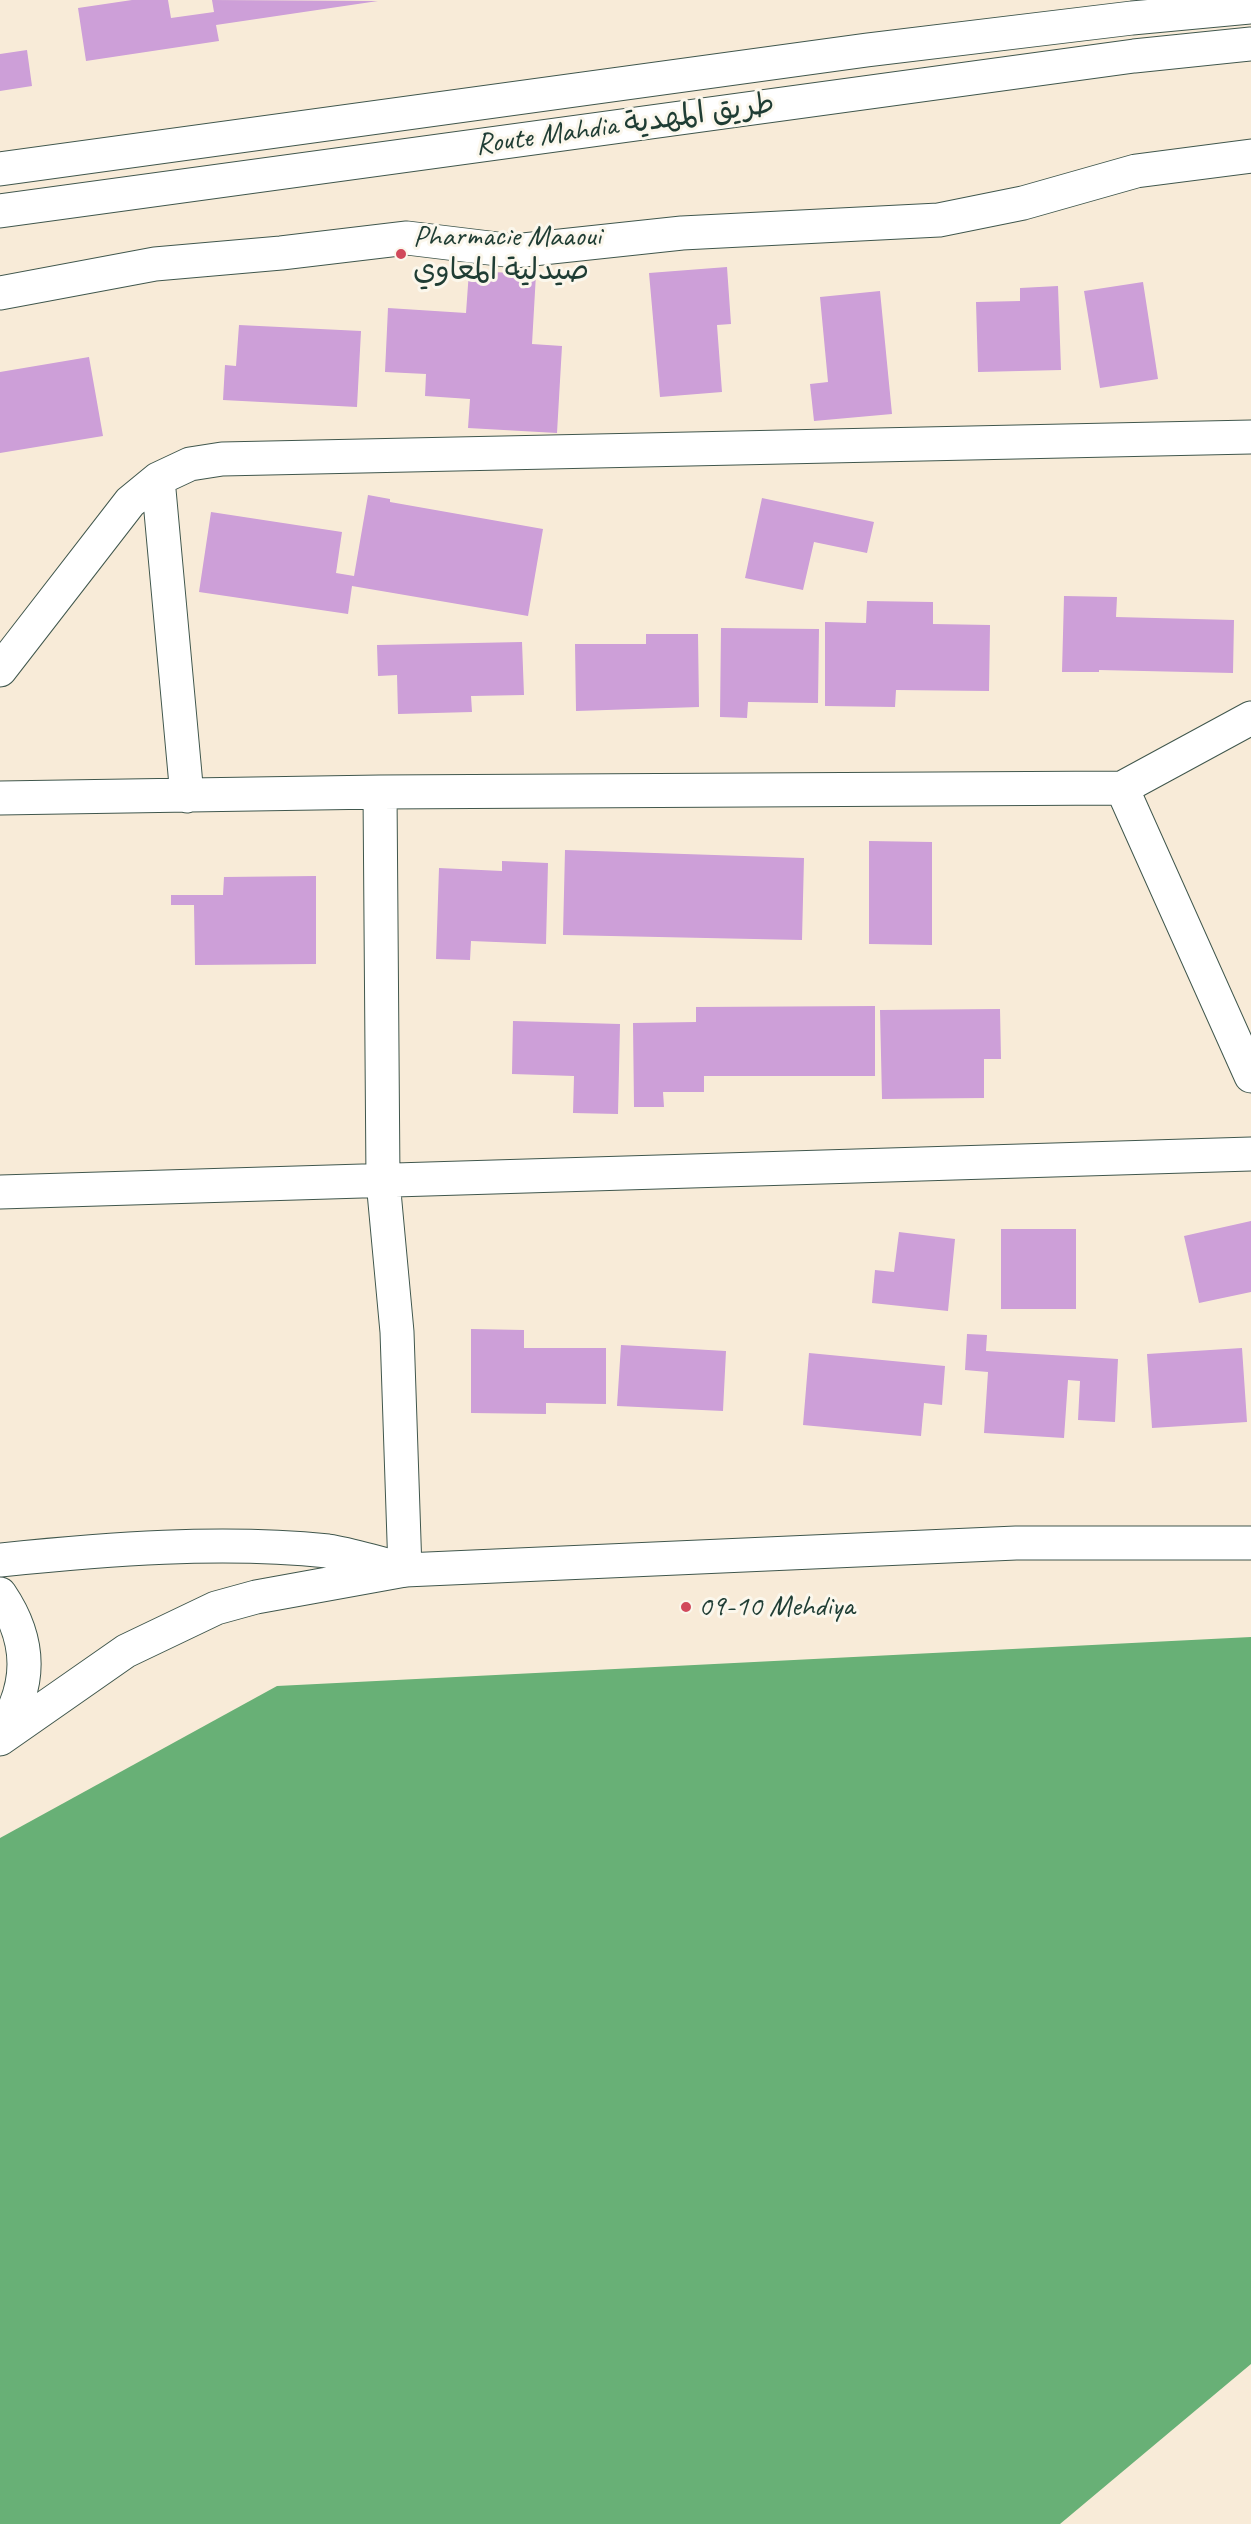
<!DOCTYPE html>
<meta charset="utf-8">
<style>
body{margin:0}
canvas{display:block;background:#f8ebd8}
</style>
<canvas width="1251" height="2524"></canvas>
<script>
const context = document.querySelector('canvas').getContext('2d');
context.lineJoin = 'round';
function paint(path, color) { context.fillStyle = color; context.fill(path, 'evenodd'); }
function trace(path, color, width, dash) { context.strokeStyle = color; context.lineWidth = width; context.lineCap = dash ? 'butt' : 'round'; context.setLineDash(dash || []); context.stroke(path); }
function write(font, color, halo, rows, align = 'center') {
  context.font = font + ' Caveat,"Playpen Sans Arabic",sans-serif'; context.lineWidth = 6; context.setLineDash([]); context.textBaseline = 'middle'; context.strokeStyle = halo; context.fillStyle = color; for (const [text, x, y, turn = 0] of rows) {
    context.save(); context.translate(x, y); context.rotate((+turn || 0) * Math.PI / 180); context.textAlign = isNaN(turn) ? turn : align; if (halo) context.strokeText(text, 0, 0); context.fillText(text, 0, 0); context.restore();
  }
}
const forest = new Path2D(`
 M1251 1637V2364L1060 2524H0V1838L277 1686Z`);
const building = new Path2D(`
 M132 0H168L171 18 214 12 212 0 378 1 216 25 219 41 86 61 78 8Z
 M27 50 32 86 0 91V54Z
 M727 267 731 324 717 325 722 392 660 397 649 273Z
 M469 271 536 274 532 344 562 346 557 433 468 428 470 399 425 396 426 374 385 372 388 308 466 313Z
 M1143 282 1158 379 1100 388 1084 291Z
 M1058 286 1061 370 978 372 976 302 1020 301V288Z
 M880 291 892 414 814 421 810 384 828 382 820 297Z
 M239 325 361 331 357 407 223 400 225 365 236 366Z
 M89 357 103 436 0 453V372Z
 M368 495 390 499V502L543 529 528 616 352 586 348 614 199 592 211 512 342 532 336 573 354 576Z
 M762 498 874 522 867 553 814 542 803 590 745 578Z
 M1064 596 1117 597 1116 617 1234 620 1233 673 1099 670V672H1062Z
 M867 601 933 602V624L990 625 989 691 896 690 895 707 825 706V622L866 623Z
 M721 628 819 629 818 703 748 702 747 718 720 717Z
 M646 634H698L699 707 576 711 575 644H646Z
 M522 642 524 695 471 696 472 712 398 714 397 675 378 676 377 645Z
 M869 841 932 842V945L869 944Z
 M565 850 804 858 802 940 563 935Z
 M502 861 548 863 546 944 471 941 470 960 436 959 439 868 502 871Z
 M316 876V964L195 965 194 905H171V895H223L224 877Z
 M875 1006V1076H704V1092H663L664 1107H634L633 1023 696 1022V1007Z
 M1000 1009 1001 1059H984V1098L882 1099 880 1010Z
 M513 1021 620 1024 618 1114 573 1113 574 1076 512 1074Z
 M1251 1221V1292L1199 1303 1184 1236Z
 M1001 1229H1076V1309H1001Z
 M899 1232 955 1239 948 1311 872 1303 875 1270 894 1272Z
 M471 1329 524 1330V1348H606V1404L546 1403V1414L471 1413Z
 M967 1334 987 1335 986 1351 1118 1359 1115 1422 1078 1420 1080 1381 1068 1380 1064 1438 984 1433 988 1372 965 1370Z
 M621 1345 726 1351 723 1411 617 1406Z
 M1242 1348 1247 1422 1152 1428 1147 1354Z
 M809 1353 945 1366 942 1405 924 1403 921 1436 803 1425Z`);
const street = new Path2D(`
 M0 293 155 264 281 253 407 238 514 251 682 233 939 220 1023 203 1136 171 1251 156
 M158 479 187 796
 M0 670 130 502 158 479 190 464 222 459 1251 437
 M1122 788 1251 1076
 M380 792 383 1181 397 1332 405 1570
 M0 798 380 792 1122 788 1251 718
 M0 1192 1251 1154`);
const secondary = new Path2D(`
 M0 169 867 50 1132 18 1251 7
 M0 211 1134 56 1251 44
 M0 1560C107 1549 221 1540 328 1551 350 1554 373 1562 395 1567
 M0 1594C32 1641 32 1687 0 1734
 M0 1739 126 1651 216 1608 256 1597 405 1570 1016 1543H1251`);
const markers = [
 [401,254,6,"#d1495b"],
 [686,1607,6,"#d1495b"]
];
const streetNames = [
 ["Route Mahdia طريق المهدية",625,125,-8]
];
const poiNames = [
 ["Pharmacie Maaoui",413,237],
 ["صيدلية المعاوي",413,271],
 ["09-10 Mehdiya",698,1607]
];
paint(forest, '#68b076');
paint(building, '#cd9fd8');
trace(street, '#40574d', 35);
trace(secondary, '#40574d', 35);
trace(street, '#fff', 33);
trace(secondary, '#fff', 33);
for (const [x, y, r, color] of markers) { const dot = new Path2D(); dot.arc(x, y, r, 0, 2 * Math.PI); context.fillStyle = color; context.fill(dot); trace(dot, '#fbf7ec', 2); }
write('30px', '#1f3d34', '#fbf7ec', streetNames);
write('30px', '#1f3d34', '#fbf7ec', poiNames, 'left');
</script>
